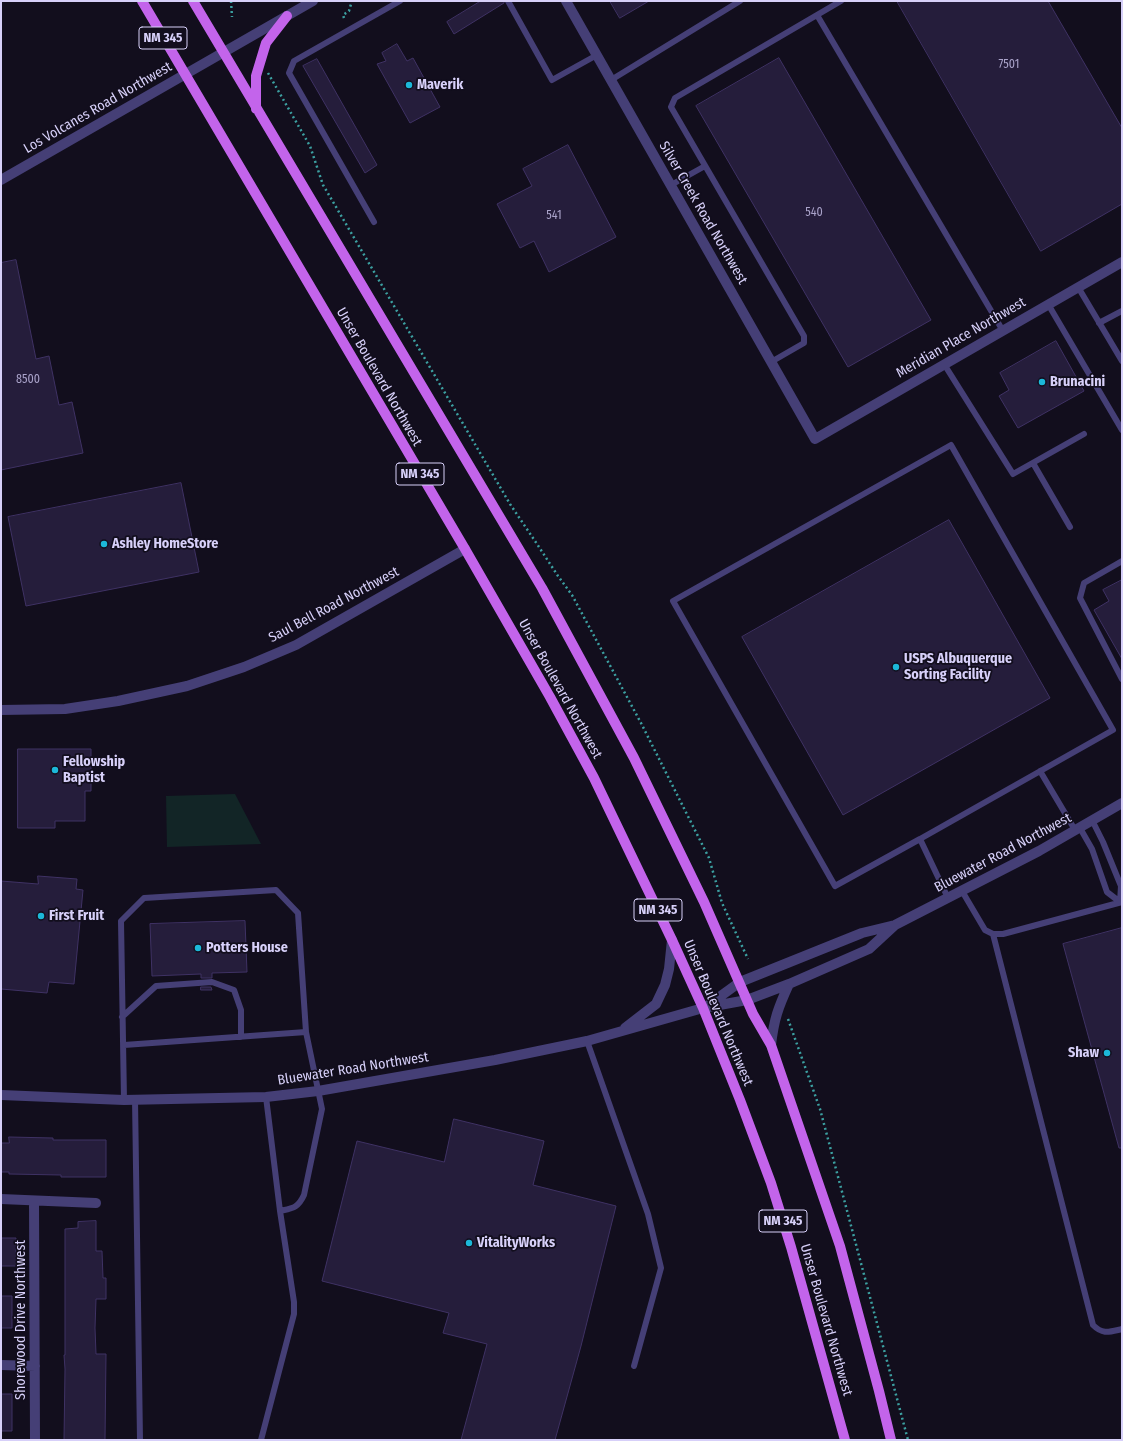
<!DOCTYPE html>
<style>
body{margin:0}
#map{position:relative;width:1123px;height:1441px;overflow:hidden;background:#120e1d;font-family:"Fira Sans Condensed",sans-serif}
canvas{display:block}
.frame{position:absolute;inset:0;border:2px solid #d7d0f9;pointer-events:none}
</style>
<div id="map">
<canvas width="1123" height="1441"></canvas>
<div class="frame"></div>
</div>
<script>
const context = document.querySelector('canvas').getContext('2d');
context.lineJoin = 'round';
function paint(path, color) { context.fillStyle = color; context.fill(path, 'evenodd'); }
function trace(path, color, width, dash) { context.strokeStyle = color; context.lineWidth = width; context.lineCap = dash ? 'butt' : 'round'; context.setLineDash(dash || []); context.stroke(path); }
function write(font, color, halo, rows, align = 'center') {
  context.font = font + ' "Fira Sans Condensed",sans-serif'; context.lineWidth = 3.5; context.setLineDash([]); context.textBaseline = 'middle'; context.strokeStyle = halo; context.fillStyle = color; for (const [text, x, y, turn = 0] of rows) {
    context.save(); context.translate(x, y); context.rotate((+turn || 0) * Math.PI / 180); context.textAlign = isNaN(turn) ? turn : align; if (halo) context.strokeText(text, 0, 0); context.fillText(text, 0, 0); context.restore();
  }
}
const green = new Path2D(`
 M235 794 261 844 167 847 166 796Z`);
const building = new Path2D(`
 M481 1H504V3L454 34 447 22Z
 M610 1H649L620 18Z
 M897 1H1048L1122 128V204L1041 251Z
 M397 44 407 61 413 58 440 107 410 123 377 64 386 61 382 53Z
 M779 58 931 320 848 367 696 106Z
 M317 59 377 165 365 173 303 66Z
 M568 145 616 237 549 272 534 241 520 248 497 204 532 186 523 169Z
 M16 260 36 359 49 356 59 405 72 402 83 453 1 470V263Z
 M1056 341 1084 391 1018 428 999 396 1009 390 1000 373Z
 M181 483 199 572 26 606 8 517Z
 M949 520 1050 698 843 815 742 637Z
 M1122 580V659L1094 610 1109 601 1103 590Z
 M18 749H91V791H85V821H55V828H18Z
 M38 876 77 879 76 889 83 890 74 984 49 982 47 993 1 989V881L38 884Z
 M245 921 247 972 212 973V978H201V974L152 976 150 924Z
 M1122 928V1148H1119L1063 944Z
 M201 987H211L212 990H201Z
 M454 1119 544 1141 533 1185 616 1206 581 1346 555 1440H461L487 1344 443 1333 449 1313 322 1281 357 1141 444 1162Z
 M9 1137 53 1138V1140H106V1177H61V1175L9 1174V1172H1V1143H9Z
 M96 1221V1251H102L103 1278H106V1299H96L95 1328 96 1354H106L105 1440H64L65 1369 64 1355H65V1229L78 1228V1222Z
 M1 1238H16V1266H1Z
 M1 1296H12V1328H1Z
 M1 1394H12V1431H1Z`);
const path = new Path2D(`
 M231 1 232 17
 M344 18 343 15 349 11 351 4
 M268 73 310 146 323 185 329 195 510 504 537 544 558 576 572 595 641 723 709 858 722 903 748 959
 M788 1019 820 1109 908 1440`);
const service = new Path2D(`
 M508 1 552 80 597 55
 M817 15 1003 331
 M611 80 740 1
 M671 185 705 166
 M374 222 289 73 294 61 400 1
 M1078 287 1122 361
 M1048 304 1122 430
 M1099 323 1122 311
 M771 362 804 343V336L671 107 675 98 841 1
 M944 364 1013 474 1084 434
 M1033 463 1070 527
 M1122 561 1084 583 1080 598 1122 679
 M1040 771 1075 830
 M1080 828 1092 849 1107 892 1120 902 1121 886 1103 842 1092 820
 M920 839 835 886 673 601 951 445 1113 730 920 839 948 898
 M962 891 985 930 993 934H1003L1122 902
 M993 934 1093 1325C1103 1335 1109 1332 1122 1329
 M122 1017 156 986 212 982 234 990 241 1010V1037
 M587 1041 648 1214 661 1268 634 1366
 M124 1045 306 1032 298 913 276 890 144 898 121 921 124 1100
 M135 1099 140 1440
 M280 1211C293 1208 298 1208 304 1195L322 1109 306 1032
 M261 1440 294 1314V1302L280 1211 266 1097`);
const minor = new Path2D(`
 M566 1 815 439 1122 262
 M1 710 65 709 118 701 187 686 244 667 296 645 465 549
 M1 1199 96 1203
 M34 1201 35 1440
 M1 1365 35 1366`);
const tertiary = new Path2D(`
 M1 180 313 1
 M707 1006 740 982 862 933 895 925 1039 851 1122 803
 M625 1028 656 1004 665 985 669 969 672 940
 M771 1045C774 1019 778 1008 789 984
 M1 1095 124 1100 266 1097 318 1091 495 1060 587 1041 703 1008 747 1000 789 984 869 949 895 925`);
const primary = new Path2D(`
 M142 1 465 549 550 697 594 778 672 940 703 1008 740 1100 771 1183 791 1247 845 1440
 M193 1 542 588 634 758 704 902 753 1014 771 1045 840 1246 879 1391 891 1440
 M256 109V76L266 43 287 16`);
const markers = [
 [409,85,4,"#1cb8d9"],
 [1042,382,4,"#1cb8d9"],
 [104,544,4,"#1cb8d9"],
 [896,667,4,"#1cb8d9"],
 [55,770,4,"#1cb8d9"],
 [41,916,4,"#1cb8d9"],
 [198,948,4,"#1cb8d9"],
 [1107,1053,4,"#1cb8d9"],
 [469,1243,4,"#1cb8d9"]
];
const numberNames = [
 ["7501",1009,65],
 ["540",814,213],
 ["541",554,216],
 ["8500",28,380]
];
const shields = [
 [163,38,48],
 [420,474,48],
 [658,910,48],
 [783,1221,48]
];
const shieldNames = [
 ["NM 345",163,38],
 ["NM 345",420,474],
 ["NM 345",658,910],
 ["NM 345",783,1221]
];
const poiNames = [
 ["Maverik",417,85],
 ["Brunacini",1050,382],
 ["Ashley HomeStore",112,544],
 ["USPS Albuquerque",904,659],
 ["Sorting Facility",904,675],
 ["Fellowship",63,762],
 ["Baptist",63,778],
 ["First Fruit",49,916],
 ["Potters House",206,948],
 ["Shaw",1099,1053,"right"],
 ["VitalityWorks",477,1243]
];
const streetNames = [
 ["Los Volcanes Road Northwest",98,108,-30],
 ["Silver Creek Road Northwest",703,213,60],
 ["Meridian Place Northwest",961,338,-30],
 ["Unser Boulevard Northwest",379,377,60],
 ["Saul Bell Road Northwest",334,605,-28],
 ["Unser Boulevard Northwest",560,689,61],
 ["Bluewater Road Northwest",1003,853,-28],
 ["Unser Boulevard Northwest",718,1013,67],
 ["Bluewater Road Northwest",353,1069,-9],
 ["Shorewood Drive Northwest",21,1320,-90],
 ["Unser Boulevard Northwest",826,1320,74]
];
paint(green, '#122526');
paint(building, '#251d3b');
trace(building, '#3f3264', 1);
trace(path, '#3ca0a1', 2.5, [2, 3]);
trace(service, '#453f76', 6);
trace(minor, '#453f76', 10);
trace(tertiary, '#453f76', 10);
trace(primary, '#c364eb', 10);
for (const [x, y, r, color] of markers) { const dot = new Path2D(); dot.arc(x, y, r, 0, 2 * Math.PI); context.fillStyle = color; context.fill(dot); trace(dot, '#120e1d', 1.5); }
write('12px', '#aaa3ca', null, numberNames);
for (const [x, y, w] of shields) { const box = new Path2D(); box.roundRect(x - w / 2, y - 11, w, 22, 3); context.fillStyle = '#120e1d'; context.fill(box); trace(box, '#d7d0f9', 1); }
write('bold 13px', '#d7d0f9', null, shieldNames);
write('bold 14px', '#d7d0f9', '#120e1d', poiNames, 'left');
write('14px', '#d7d0f9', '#120e1d', streetNames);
</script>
